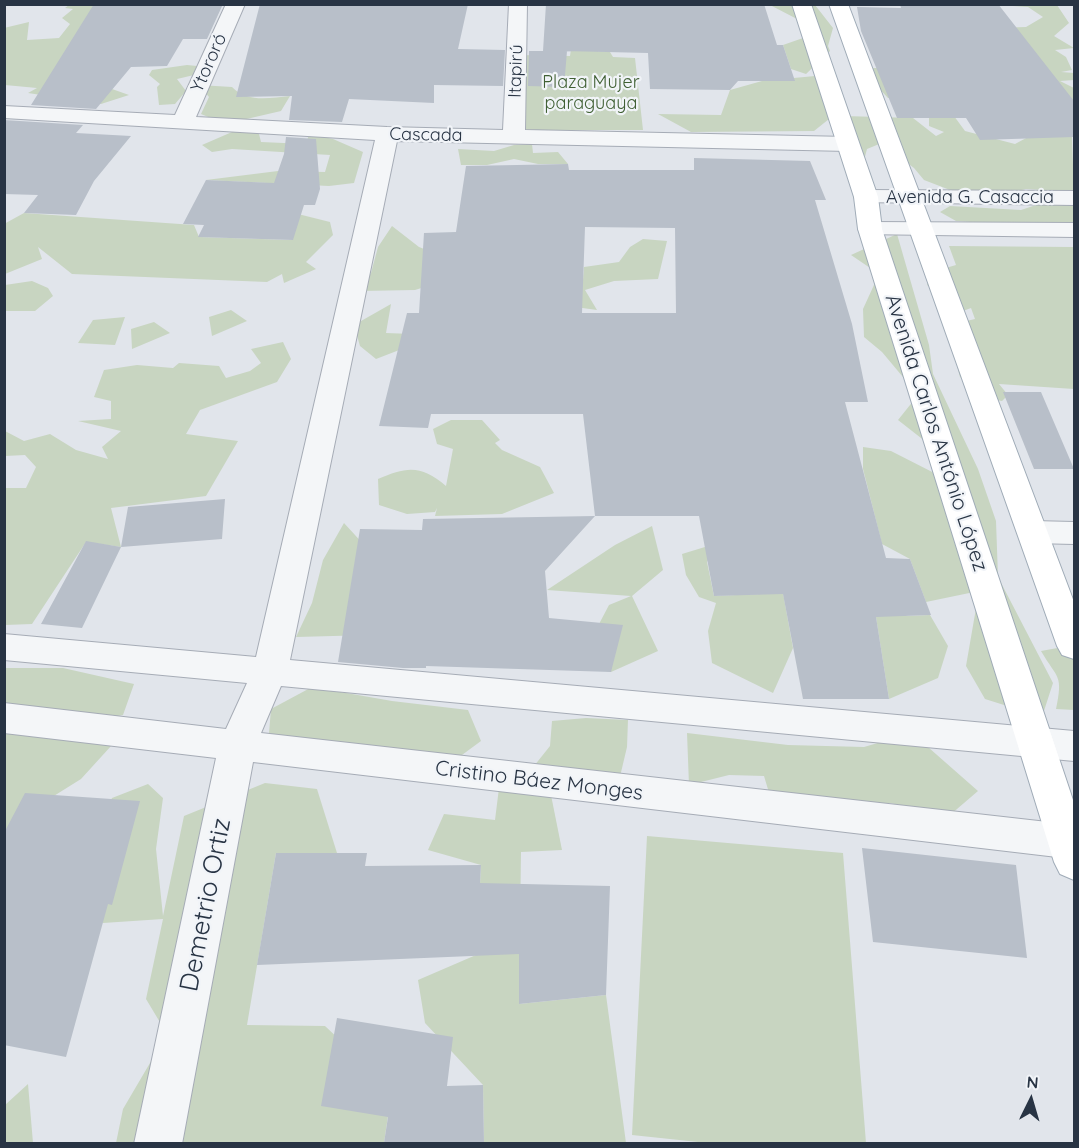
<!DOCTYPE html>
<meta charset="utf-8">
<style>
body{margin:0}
#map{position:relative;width:1079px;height:1148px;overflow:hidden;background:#e1e5eb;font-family:Quicksand,sans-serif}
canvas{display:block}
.frame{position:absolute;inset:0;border:6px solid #283444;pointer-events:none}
.north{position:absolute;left:1001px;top:1070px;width:60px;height:60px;-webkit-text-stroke:4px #f1f4f8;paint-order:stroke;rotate:5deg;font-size:16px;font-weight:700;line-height:24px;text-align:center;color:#283444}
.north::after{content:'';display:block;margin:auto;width:21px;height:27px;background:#283444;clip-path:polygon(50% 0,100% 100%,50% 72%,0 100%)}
</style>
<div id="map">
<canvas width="1079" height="1148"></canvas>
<div class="frame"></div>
<div class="north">N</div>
</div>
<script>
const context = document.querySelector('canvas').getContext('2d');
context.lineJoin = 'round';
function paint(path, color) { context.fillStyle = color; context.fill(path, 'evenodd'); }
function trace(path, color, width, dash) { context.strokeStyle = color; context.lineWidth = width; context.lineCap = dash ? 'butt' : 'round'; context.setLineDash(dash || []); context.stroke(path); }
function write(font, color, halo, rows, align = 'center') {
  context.font = font + ' Quicksand,sans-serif'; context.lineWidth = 4.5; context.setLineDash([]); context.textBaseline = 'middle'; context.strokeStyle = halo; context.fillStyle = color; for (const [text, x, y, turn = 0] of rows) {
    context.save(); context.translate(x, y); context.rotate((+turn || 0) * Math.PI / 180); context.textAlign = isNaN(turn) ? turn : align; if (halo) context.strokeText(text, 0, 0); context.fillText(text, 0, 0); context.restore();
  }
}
const green = new Path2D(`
 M69 5H94L112 89 129 95 101 104 28 93 37 88 5 85 4 28 29 22 27 40 59 38 70 24 62 18 73 9 65 8Z
 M770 5H815L833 28 828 46 830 51 806 74 791 69 783 45 803 38 797 19Z
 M998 5H1057L1069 23 1054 36 1074 48 1055 50 1066 57 1072 70 1061 72 1074 73V80L1060 81 1074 88 1072 138 1074 192 1026 189 993 197 950 190 924 180 914 168 894 153 889 140 867 149 862 168 844 116 913 118 936 136 944 132 929 126V118L954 116 965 131 1015 144 1028 137 923 97 888 98 875 84 873 68H880L994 28 1026 27 1043 17 1028 7Z
 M571 49 610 52 613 57 635 58 643 130H516L519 55 570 56Z
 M187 65 197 66 194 75 177 79 186 91 175 104 159 105 157 87 160 84 149 75 152 70Z
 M815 76 829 119 814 131 691 132 658 114 721 115 730 90 762 81Z
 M199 85 232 87C247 103 270 98 290 96L281 111 225 124 201 114 209 97Z
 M257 126 261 142 306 144 309 134 333 139 363 152 354 183 329 186 206 180 278 171 325 172 330 155 232 149 212 152 202 145 232 132Z
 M532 144 533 153 558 152 568 164H538L514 159 487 165H461L458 149 494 151 514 145Z
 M1054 199H1074V229L956 221 940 212 950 206 1021 210Z
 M24 213 194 225 199 237 292 240 298 214 330 222 333 235 306 262 316 269 284 283 282 274 267 282 72 274 38 247 42 259 5 274 4 224Z
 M392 226 419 247 450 259 460 276 415 290 360 291 371 273 378 247Z
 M897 234 929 345 933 374 978 469 996 521 998 577 1053 683 1042 717 985 699 966 666 979 591 926 602 910 559 882 544 863 469V447L891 451 944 478 935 449 898 420 918 395 882 352 864 337 863 309 879 274 851 255Z
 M643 239 667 241 658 279 614 281 585 290 597 310 553 304 583 280 584 267 619 262 630 247Z
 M949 246 1073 247 1074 389 999 384 1008 395 1002 401 990 399 960 377 950 339 962 322 975 319 971 308 955 314 935 304 943 297 927 285 932 272 956 265Z
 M32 281 48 288 53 296 35 311H5V285Z
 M391 304 386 333 438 335 376 359 360 346 354 325Z
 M231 310 247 321 212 336 209 317Z
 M125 317 115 345 78 343 93 320Z
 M154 322 170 333 132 349 131 329Z
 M283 342 291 359 277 382 200 410 186 434 238 441 206 496 111 508 121 547 86 542 32 624 5 625 4 488H26L36 467 25 455 5 456V431L24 441 50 434 76 450 108 459 102 447 121 431 78 421 111 419V401L94 397 104 370 137 365 173 368 179 363 219 366 226 378 250 371 261 363 251 349Z
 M451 420H482L500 440 495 443 502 450 540 467 554 493 502 514 435 516 437 508 435 512 407 514 379 505 378 479C407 466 422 465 446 486L453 449 437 444 433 429Z
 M344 523 377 559 370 635 296 637 312 603 323 560Z
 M652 526 663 570 632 596 658 651 611 672 577 666 609 605 631 596 547 590 615 545Z
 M718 543 707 562 714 596 783 593 793 648 773 693 712 663 708 631 716 603 699 597 686 575 682 554Z
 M872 592 907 616 930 615 948 646 938 678 889 699Z
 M1074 645V710L1056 709C1063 674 1058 680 1041 651Z
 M5 668H63L134 684 123 715 76 724 122 734 81 779 33 809 4 865Z
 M312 687 392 701 468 710 481 741 447 766 319 756 269 733 271 709Z
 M586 718 628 720 627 747 618 785 530 771 550 746 552 721Z
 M687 733 788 745 864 747 912 733 978 791 950 815 890 803 848 805 770 796 764 776 729 775 689 785Z
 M500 780 549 785 562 850 521 852 519 1004 606 995 626 1143H484L483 1085 425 1023 418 980 476 955 481 865 428 850 444 814 495 820Z
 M265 783 317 789 337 853H276L247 1025 325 1026 392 1089 384 1143H116L123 1109 167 1034 146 999 163 919 103 923 97 832 112 798 148 784 163 798 156 849 163 916 184 816Z
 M647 836 843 853 866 1143 717 1144 632 1135Z
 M28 1084 33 1143H5V1105Z`);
const building = new Path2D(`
 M94 4H223L207 39H183L167 66 131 67 96 109 31 105Z
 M260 4H468L458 49 505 50 503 86 434 85V103L349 99 342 122 289 120 292 96 236 97Z
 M546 4H764L777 45H783L795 81H738L730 90 650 89 648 53 564 51H567L564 87 528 86 529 51H543Z
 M900 4H998L1074 101V137L980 140 966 118H897L861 31 857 7 901 8Z
 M4 120 83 125 76 133 131 136 94 181 76 215 24 213 38 195 4 194Z
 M286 137 316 139 320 189 315 205H304L293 240 198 237 204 225 183 224 206 180 274 183 284 154Z
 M694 158 810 161 826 200H815L852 324 868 402H845L886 558 910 559 931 615 876 617 889 699H803L783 594 714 596 699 516H595L583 414H431L428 428 379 426 407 313H419L424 233 456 232 466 166 568 164 569 170H694ZM585 227 675 228 676 313H582Z
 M1003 392H1041L1074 469H1034Z
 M225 499 222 539 121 547 128 507Z
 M595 516 545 571 549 618 623 625 611 672 426 666V668H403L338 662 360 529 422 530 423 519Z
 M86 541 121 547 82 628 41 624Z
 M25 793 140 801 112 905 108 904 66 1057 4 1045V833Z
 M862 848 1016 865 1027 958 873 942Z
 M276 853H367L365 866 481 865 480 883 610 886 606 995 519 1004V954L257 965Z
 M337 1018 453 1037 447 1086 483 1085 484 1143H384L388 1117 321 1106Z`);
const minor = new Path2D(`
 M226 4H245L196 117 387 127 503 130 509 4H527L525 130 848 137 856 139 859 144 856 149 848 151 397 141 290 660 1074 731V761L281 686 261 733 1074 825V859L253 762 182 1144H134L216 758 4 733V703L226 729 247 683 4 660V634L256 657 375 140 4 118V106L175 115Z
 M866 190 1074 191V205L858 202 854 197 858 192Z
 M870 222 1074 223V237L861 234 858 229 861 224Z
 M1033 521 1074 522V544L1033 543 1022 540 1017 532 1022 524Z`);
const major = new Path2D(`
 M792 4H811L878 197 882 229 1074 803V880L1060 874 1054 862 858 229 854 197Z
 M829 4H848L1074 602V659L1062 655 1057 646Z`);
const farStreetnames = [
 ["Ytororó",209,63,-66],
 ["Itapirú",516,71,-88],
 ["Cascada",426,135,1],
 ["Avenida G. Casaccia",970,198]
];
const farParknames = [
 ["Plaza Mujer",591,83],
 ["paraguaya",591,104]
];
const streetNames = [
 ["Avenida Carlos António López",936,433,72],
 ["Cristino Báez Monges",539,781,7]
];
const nearStreetnames = [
 ["Demetrio Ortiz",206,905,-79]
];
paint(green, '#c8d5c1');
paint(building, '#b8bfc9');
trace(minor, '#a6acb6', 2);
trace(major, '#9fabb7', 2);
paint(minor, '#f4f6f8');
paint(major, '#fff');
write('18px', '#283444', '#f1f4f8', farStreetnames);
write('18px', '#406034', '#f1f4f8', farParknames);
write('21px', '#283444', '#f1f4f8', streetNames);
write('26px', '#283444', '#f1f4f8', nearStreetnames);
</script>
